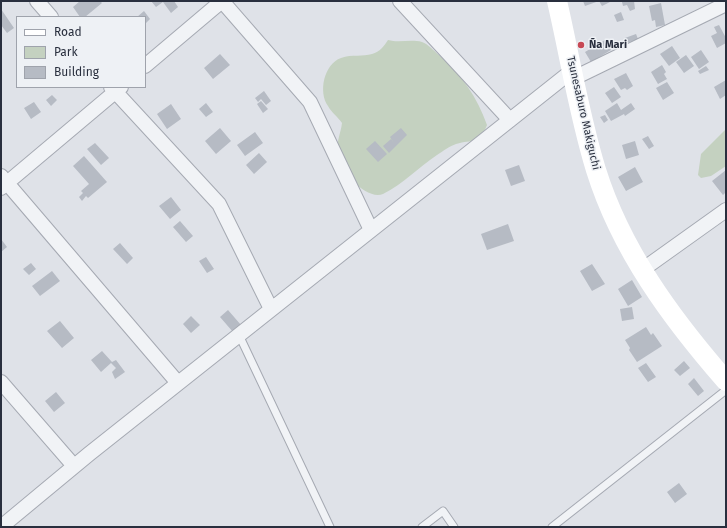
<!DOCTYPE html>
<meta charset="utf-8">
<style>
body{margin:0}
#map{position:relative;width:727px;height:528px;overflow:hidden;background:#dfe2e8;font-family:"Fira Sans",sans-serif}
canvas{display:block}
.frame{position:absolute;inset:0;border:2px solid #292f3e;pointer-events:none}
.legend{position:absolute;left:16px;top:16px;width:130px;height:72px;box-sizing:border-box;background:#eef1f5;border:1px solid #9fa3ac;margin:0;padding:5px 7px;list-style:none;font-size:12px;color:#292f3e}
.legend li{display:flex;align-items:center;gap:8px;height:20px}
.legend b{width:20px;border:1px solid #9fa3ac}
</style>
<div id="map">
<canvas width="727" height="528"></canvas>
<div class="frame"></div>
<ul class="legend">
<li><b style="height:5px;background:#fff"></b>Road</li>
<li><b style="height:11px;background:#c4d1c0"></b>Park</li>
<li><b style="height:11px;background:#b6bbc4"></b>Building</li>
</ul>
</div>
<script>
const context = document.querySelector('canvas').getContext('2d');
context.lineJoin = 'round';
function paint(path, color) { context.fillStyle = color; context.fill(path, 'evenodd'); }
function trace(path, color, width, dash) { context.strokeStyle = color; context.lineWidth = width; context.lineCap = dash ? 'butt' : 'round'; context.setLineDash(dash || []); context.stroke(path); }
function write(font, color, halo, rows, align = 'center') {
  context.font = font + ' "Fira Sans",sans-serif'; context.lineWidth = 3; context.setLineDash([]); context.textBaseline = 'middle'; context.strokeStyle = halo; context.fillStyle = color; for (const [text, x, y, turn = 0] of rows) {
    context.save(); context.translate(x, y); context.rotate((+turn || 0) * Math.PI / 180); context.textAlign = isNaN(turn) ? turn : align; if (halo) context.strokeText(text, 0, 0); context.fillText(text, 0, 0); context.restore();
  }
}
const green = new Path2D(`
 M388 40C399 43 411 39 422 42 428 44 434 51 439 55 462 75 477 97 487 125 479 145 473 139 456 144 450 146 443 151 437 155 419 167 403 184 383 194 367 201 339 170 337 156 335 147 341 132 342 123 338 117 331 112 328 106 318 92 324 64 341 58 352 54 363 57 372 54 380 52 384 46 388 40Z
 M726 129V166L711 176 701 178 698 175 701 154Z`);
const building = new Path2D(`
 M80 1H100L102 3 85 17H80L73 7Z
 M151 1H174L178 7 171 13 163 2 156 7Z
 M583 1H599L585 6Z
 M599 1H612L602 6Z
 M634 1 635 9 630 11 627 5 623 6 622 2Z
 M661 3 665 25 656 27 655 20 652 21 649 6Z
 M1 9 14 28 7 33 1 25Z
 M144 11 150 19 145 24V17H137Z
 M621 12 624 20 617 22 614 15Z
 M719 25 726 38V43L717 48 711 36 717 33 714 27Z
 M636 34 638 39 627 43 625 38Z
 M605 40 611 50 591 62 585 52Z
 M672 46 680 58 669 66 660 54Z
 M701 50 709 62 699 69 691 57Z
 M220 54 230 65 213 79 204 68Z
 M686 55 694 66 684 73 676 62Z
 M662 65 666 72 664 74 667 79 658 84 651 72Z
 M706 66 709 70 700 74 698 71Z
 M626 73 633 86 627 90 625 88 621 90 614 79Z
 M726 80V95L720 99 714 87Z
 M667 82 674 93 663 100 656 88Z
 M614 87 621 97 612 103 605 93Z
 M264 91 271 101 266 105 261 99 258 102 255 98Z
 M52 95 57 100 51 106 46 100Z
 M261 101 268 109 263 113 257 104Z
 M34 102 41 112 31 119 24 108Z
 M206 103 213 112 206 117 199 109Z
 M617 103 621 110 631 103 635 109 625 116 624 114 611 121 605 111Z
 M171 104 181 119 167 129 157 114Z
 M605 115 608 120 604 123 600 117Z
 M220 128 231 141 216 154 205 141Z
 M401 128 407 135 389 153 383 146 391 139 394 143 390 137Z
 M255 132 263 143 245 156 237 145Z
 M648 136 654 146 649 149 642 139Z
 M375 141 387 154 378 162 366 149Z
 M635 141 639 155 626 159 622 145Z
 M95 143 109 158 101 165 87 149Z
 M259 153 267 162 254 174 246 165Z
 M84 156 107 182 88 198 86 196 82 201 79 197 83 193 81 191 89 184 73 166Z
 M519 165 525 181 511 186 505 170Z
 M635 167 643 182 626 191 618 177Z
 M726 170V192L723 195 712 181Z
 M171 197 181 210 170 219 159 206Z
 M180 221 193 236 186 242 173 227Z
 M508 224 514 241 487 250 481 234Z
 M1 239 7 247 1 252Z
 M120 243 133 258 127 264 113 249Z
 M206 257 214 269 207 273 199 261Z
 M31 263 36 269 29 275 23 269Z
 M592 264 605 284 592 291 580 271Z
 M52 271 60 281 40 296 32 286Z
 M632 280 642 297 628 306 618 289Z
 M632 307 634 319 622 321 620 309Z
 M228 310 241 325 233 332 220 317Z
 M191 316 200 325 191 333 183 324Z
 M60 321 74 338 62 348 47 331Z
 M646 327 651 335 653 333 662 346 637 362 629 350 630 348 625 340Z
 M102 351 112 362 116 360 125 372 115 379 112 372 116 368 111 363 101 372 91 360Z
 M684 361 690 368 680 376 674 370Z
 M646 363 656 377 648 382 638 368Z
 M694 378 704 391 698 396 688 384Z
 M56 392 65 403 54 412 45 401Z
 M679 483 687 494 675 503 667 492Z`);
const lane = new Path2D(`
 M239 335 330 527
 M422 527 443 511 454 527
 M552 527 726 390`);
const street = new Path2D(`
 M37 1 51 17
 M222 1 310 102 371 230
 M400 1 510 120
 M145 66 222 1
 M574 78 726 4
 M111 87 219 204 271 309
 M1 176 178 383
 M1 188 121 87
 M642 270 726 210
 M1 382 74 466
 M1 527 89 454 573 70`);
const secondary = new Path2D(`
 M557 1C570 57 579 115 596 170 621 250 671 318 726 381`);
const markers = [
 [581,45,4,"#c74955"]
];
const poiNames = [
 ["Ña Mari",589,45]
];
const streetNames = [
 ["Tsunesaburo Makiguchi",583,113,77]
];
paint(green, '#c4d1c0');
paint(building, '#b6bbc4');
trace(lane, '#a5a9b2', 9);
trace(street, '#a5a9b2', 16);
trace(lane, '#f1f3f6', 7);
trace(street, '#f1f3f6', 14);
trace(secondary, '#fff', 20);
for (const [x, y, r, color] of markers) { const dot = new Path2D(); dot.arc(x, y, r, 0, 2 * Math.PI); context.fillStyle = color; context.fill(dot); trace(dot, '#eef1f5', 1.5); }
write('bold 11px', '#292f3e', '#eef1f5', poiNames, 'left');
write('11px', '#292f3e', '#eef1f5', streetNames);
</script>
